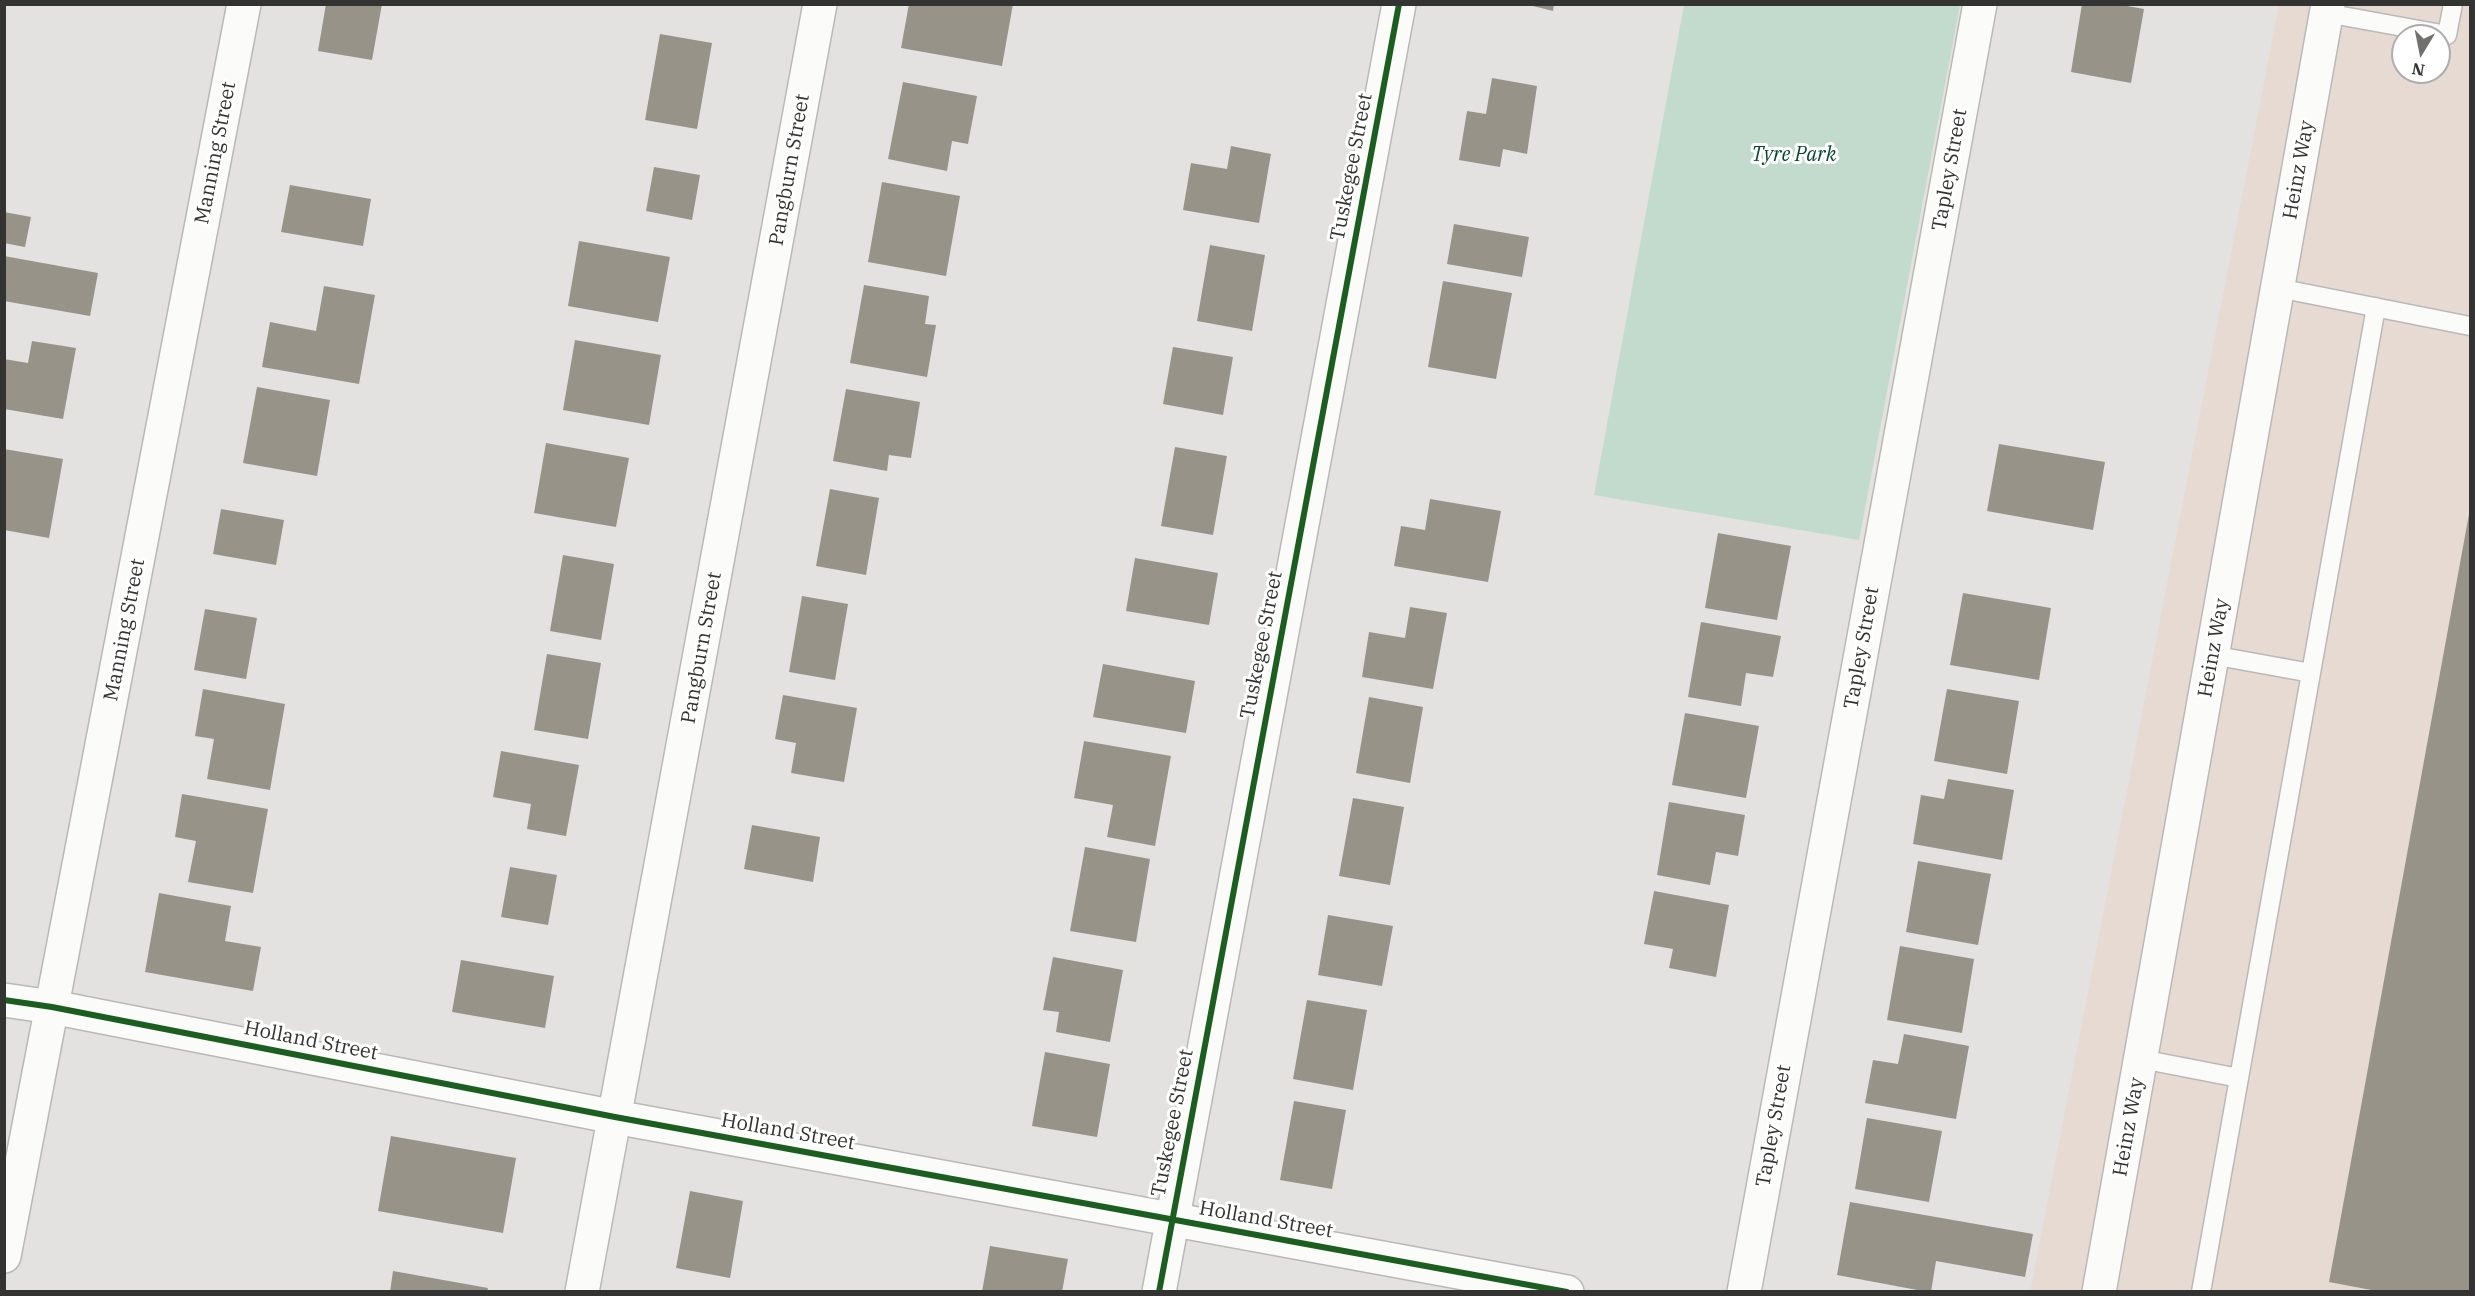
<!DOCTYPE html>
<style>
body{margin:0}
#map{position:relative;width:2475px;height:1296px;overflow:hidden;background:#e3e2e0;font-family:"IBM Plex Serif",serif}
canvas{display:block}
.frame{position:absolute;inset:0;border:6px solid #333331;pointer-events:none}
.north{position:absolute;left:2391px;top:24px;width:60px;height:60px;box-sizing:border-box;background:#fff;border:2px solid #adadad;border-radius:50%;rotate:190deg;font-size:16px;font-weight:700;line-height:24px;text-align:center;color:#333331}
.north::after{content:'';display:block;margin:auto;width:21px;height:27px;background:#71706e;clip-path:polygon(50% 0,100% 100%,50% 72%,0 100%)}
</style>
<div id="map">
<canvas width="2475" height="1296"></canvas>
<div class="frame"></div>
<div class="north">N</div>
</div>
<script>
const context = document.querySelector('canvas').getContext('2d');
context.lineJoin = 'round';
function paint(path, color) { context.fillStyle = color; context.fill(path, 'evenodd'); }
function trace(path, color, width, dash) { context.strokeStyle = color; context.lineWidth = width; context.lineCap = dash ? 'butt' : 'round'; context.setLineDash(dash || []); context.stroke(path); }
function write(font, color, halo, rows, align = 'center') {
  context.font = font + ' "IBM Plex Serif",serif'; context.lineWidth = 6; context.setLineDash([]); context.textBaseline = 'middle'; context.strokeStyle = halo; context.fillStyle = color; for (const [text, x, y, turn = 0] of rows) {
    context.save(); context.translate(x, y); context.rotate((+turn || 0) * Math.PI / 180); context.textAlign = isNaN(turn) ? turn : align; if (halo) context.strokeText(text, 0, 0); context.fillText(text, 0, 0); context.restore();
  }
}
const industrial = new Path2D(`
 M2279 5H2470V1291L2030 1292ZM2403 36H2439V72H2403Z`);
const green = new Path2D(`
 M1684 5H1960L1859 540 1594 495Z`);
const building = new Path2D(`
 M326 4H382L372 60 318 51Z
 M909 4H1013L1002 66 901 48Z
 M1525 4H1554L1553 11Z
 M2082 4H2116L2144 9 2131 83 2071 72Z
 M660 34 712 43 697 129 645 120Z
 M1492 78 1537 86 1527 154 1503 149 1500 167 1459 160 1467 111 1486 114Z
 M903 82 977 96 968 144 952 141 947 171 888 159Z
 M1231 146 1271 154 1259 223 1183 210 1191 163 1227 169Z
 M654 167 700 175 692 220 646 211Z
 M882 182 960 196 946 276 868 262Z
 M290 185 371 199 363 246 281 232Z
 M4 212 31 217 25 247 4 243Z
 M1454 224 1529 237 1522 277 1447 264Z
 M579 241 670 257 658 322 568 306Z
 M1210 245 1265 255 1252 331 1197 321Z
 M4 256 98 273 90 316 4 301Z
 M1443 281 1512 293 1496 379 1428 367Z
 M864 285 929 296 925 324 936 325 927 377 850 363Z
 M324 286 375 295 359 384 262 367 270 322 316 331Z
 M575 340 661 355 649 425 563 410Z
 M32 341 76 348 63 419 4 409V359L28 363Z
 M1173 347 1233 357 1223 415 1163 404Z
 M257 387 330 400 317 476 243 463Z
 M846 389 920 402 911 458 889 455 887 471 833 461Z
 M546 443 629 458 616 527 534 513Z
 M1999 444 2105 462 2093 530 1987 511Z
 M1175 447 1227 456 1213 535 1161 526Z
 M4 449 63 459 49 538 4 530Z
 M830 489 879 498 866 575 816 566Z
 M1430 499 1501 511 1488 582 1394 566 1401 526 1425 530Z
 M221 509 284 520 276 565 213 554Z
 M2469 514 2470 1292H2382L2329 1282Z
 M1718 533 1791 546 1777 620 1705 608Z
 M563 555 614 564 601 640 550 631Z
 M1135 558 1218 573 1209 625 1126 611Z
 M1963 593 2051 608 2039 680 1950 665Z
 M802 596 848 604 835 680 789 672Z
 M1410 607 1447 613 1433 689 1362 677 1369 632 1405 638Z
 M205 609 257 618 246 679 194 670Z
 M1701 622 1781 636 1773 677 1746 673 1741 706 1688 697Z
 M547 654 601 663 588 739 534 730Z
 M1103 664 1195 681 1186 733 1093 717Z
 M203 689 285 704 270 790 207 779 214 739 195 736Z
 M1947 689 2019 701 2007 774 1934 761Z
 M783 695 857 708 844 782 791 773 796 743 775 739Z
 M1369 697 1423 707 1410 783 1356 773Z
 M1685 713 1759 726 1746 798 1672 785Z
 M1084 741 1171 756 1155 846 1107 837 1113 805 1074 798Z
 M501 751 579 765 566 836 527 829 531 804 493 797Z
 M1948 779 2014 790 2002 860 1913 844 1921 795 1944 799Z
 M182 794 268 809 253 893 188 882 196 841 175 837Z
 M1353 798 1404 807 1390 885 1339 876Z
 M1669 802 1745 815 1738 856 1716 852 1710 885 1657 875Z
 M752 825 820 837 813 882 744 869Z
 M1085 847 1150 859 1136 942 1070 931Z
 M1918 861 1991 874 1978 945 1906 932Z
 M510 867 557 875 548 925 501 917Z
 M1654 891 1729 905 1716 977 1669 968 1673 949 1644 944Z
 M159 893 231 906 225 941 261 947 253 991 145 972Z
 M1328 915 1393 926 1382 986 1318 975Z
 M1900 946 1974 959 1962 1033 1887 1020Z
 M1053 957 1123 970 1110 1042 1056 1032 1059 1012 1043 1010Z
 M461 960 554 976 545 1028 452 1012Z
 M1307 1000 1367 1010 1353 1090 1293 1079Z
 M1904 1034 1969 1046 1956 1119 1865 1103 1873 1060 1898 1064Z
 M1045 1052 1110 1064 1097 1137 1032 1126Z
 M1294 1101 1346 1110 1332 1189 1280 1180Z
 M1867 1118 1942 1131 1929 1202 1855 1189Z
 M391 1136 516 1158 503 1233 378 1211Z
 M690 1191 743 1201 730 1278 676 1268Z
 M1850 1202 2033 1234 2025 1277 1936 1261 1931 1292H1928L1837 1275Z
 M990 1246 1068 1259 1062 1292H982Z
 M393 1271 488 1288 487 1292H390Z`);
const lane = new Path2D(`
 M2326 13 2447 35 2453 4
 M2278 288 2470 326
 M2212 655 2311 673
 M2141 1059 2239 1078
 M2201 1292 2376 307`);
const street = new Path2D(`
 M4 1000 52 1007 615 1117 1567 1292
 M4 1256 244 4
 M582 1292 820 4
 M1159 1292 1399 4
 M1744 1292 1980 4
 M2099 1292 2328 4`);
const cycleway = new Path2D(`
 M4 1000 52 1007 615 1117 1567 1292
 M1159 1292 1399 4`);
const streetNames = [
 ["Manning Street",216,153,-79],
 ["Tuskegee Street",1352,167,-79],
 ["Pangburn Street",790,170,-80],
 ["Tapley Street",1950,170,-80],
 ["Heinz Way",2299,170,-80],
 ["Manning Street",125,630,-79],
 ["Tuskegee Street",1262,645,-79],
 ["Pangburn Street",702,648,-80],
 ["Tapley Street",1862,648,-80],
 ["Heinz Way",2214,648,-80],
 ["Holland Street",311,1041,11],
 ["Tuskegee Street",1173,1123,-79],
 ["Tapley Street",1774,1126,-80],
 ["Heinz Way",2129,1127,-80],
 ["Holland Street",788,1132,10],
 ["Holland Street",1266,1220,10]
];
const parkNames = [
 ["Tyre Park",1794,155]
];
paint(industrial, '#e7dad3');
paint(green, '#c3dbcc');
paint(building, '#979389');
trace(lane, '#bab9b8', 21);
trace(street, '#bab9b8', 36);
trace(lane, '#fbfbfa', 18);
trace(street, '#fbfbfa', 33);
trace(cycleway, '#1b5e20', 6);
write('20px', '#333331', '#fff', streetNames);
write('italic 20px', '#03472c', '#fff', parkNames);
</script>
